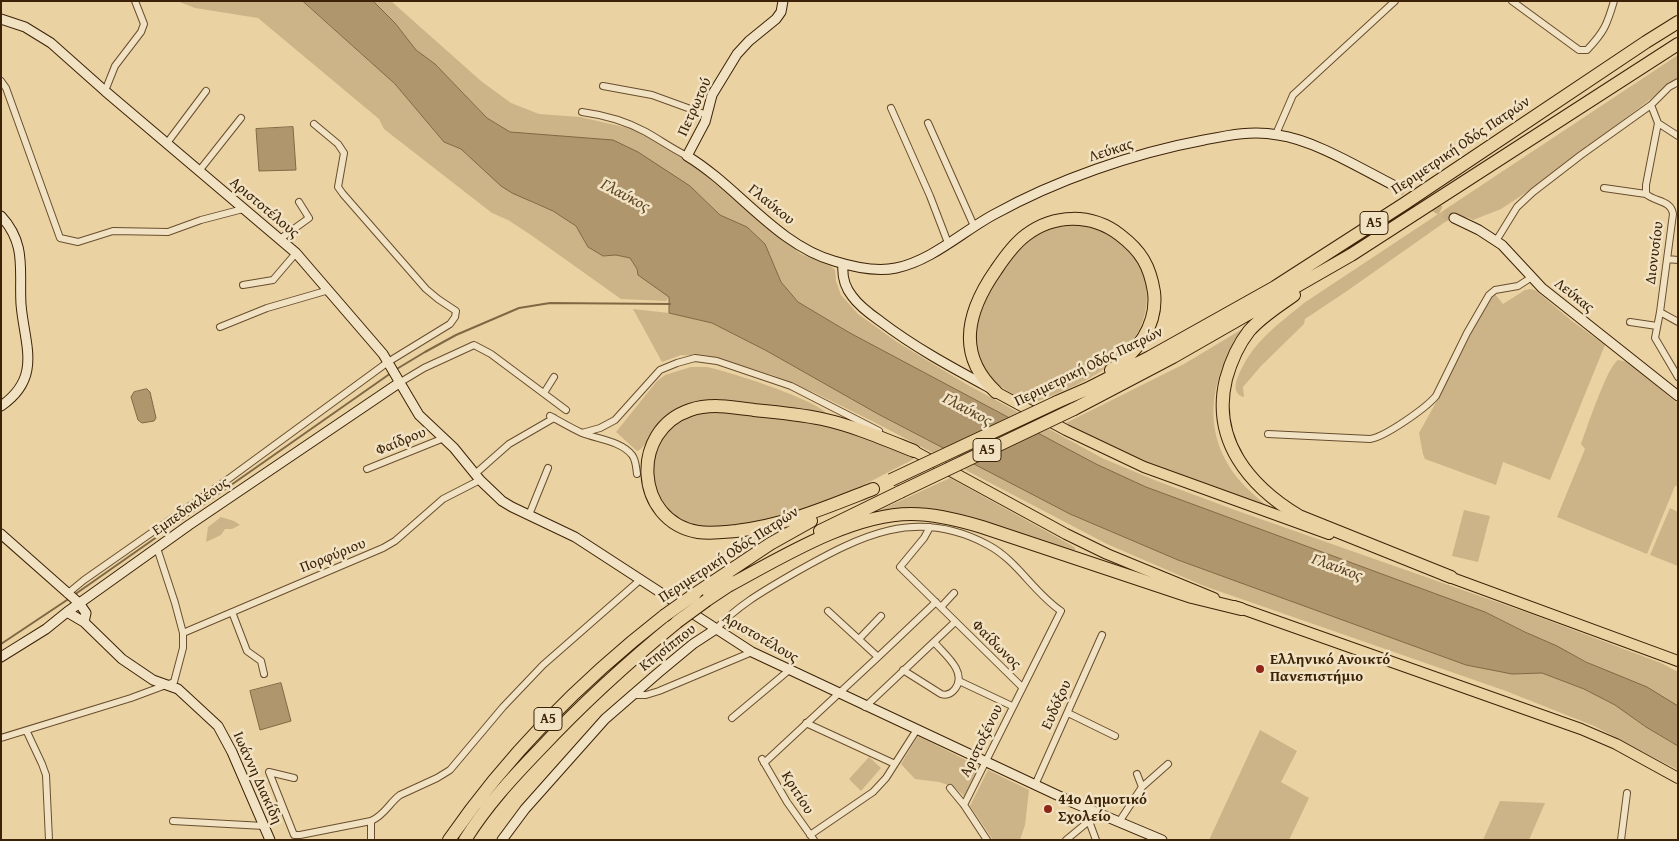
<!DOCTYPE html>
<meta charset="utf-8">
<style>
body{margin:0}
#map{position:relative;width:1679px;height:841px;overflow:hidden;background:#ead2a2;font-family:"Gentium Book Plus",serif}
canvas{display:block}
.frame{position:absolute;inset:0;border:2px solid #3c2207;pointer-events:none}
</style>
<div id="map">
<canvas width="1679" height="841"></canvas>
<div class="frame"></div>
</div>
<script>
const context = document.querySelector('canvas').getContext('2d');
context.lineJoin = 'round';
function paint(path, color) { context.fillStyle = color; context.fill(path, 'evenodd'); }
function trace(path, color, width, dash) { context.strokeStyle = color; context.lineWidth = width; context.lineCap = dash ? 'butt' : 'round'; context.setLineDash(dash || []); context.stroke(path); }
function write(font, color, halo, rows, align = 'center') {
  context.font = font + ' "Gentium Book Plus",serif'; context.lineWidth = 5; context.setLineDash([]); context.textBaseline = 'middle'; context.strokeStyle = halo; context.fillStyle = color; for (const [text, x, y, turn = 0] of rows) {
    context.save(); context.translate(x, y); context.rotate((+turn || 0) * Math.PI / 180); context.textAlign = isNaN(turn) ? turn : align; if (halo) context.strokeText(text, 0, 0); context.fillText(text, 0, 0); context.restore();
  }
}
const green = new Path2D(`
 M177 1H303L395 84 444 142 461 149 488 173 533 203 553 211 576 226 588 247 603 256 616 255 630 258 637 269 639 275 669 297 666 301 621 299 531 235 508 220 492 213 384 129 379 119 258 18 195 8Z
 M373 1H391L481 81 511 103 539 114 580 117 637 130 684 158 801 254 831 266 835 270 836 281 841 295 858 314 897 342 966 384 1104 459 1157 481 1235 510 1531 614 1661 663 1678 672V706L1485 612 1146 487 1096 464 850 333 798 302 781 282 765 244 746 227 720 215 690 186 549 137 510 132 487 118 435 64 416 50 395 23Z
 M1678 55V78L1542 182 1501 209 1473 220C1464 214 1455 217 1445 222L1347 291 1305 319 1304 324 1261 366 1243 387 1244 397C1235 395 1234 387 1237 379 1251 343 1275 327 1304 303Z
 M1077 225C1083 226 1090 226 1096 228 1100 229 1105 233 1109 235 1160 263 1157 325 1116 360 1092 381 1060 392 1031 404 1015 395 995 386 985 370 976 358 974 341 976 326 979 298 1016 247 1040 233 1051 226 1064 226 1077 225Z
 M1530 289 1535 290 1572 321 1605 345 1550 480 1503 462 1496 485 1425 459 1423 454 1419 433 1439 397 1473 330 1493 295 1495 294 1503 304 1525 290Z
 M633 309 669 313 712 323 767 351 878 414 1070 514 1178 560 1466 665 1512 674 1542 673 1584 689 1615 705 1646 727 1678 746V770L1594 726 1506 691 1204 586 1107 544 872 421 815 393 772 375 715 357 681 355 662 362Z
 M1244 328C1209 377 1199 435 1242 483 1250 492 1259 499 1268 507 1199 484 1129 460 1066 423L1184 364Z
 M1618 360 1628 362 1678 404V486H1675L1647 554 1557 517 1585 449 1581 444C1587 428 1607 367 1618 360Z
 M691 367C696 367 701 367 706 367 726 370 816 400 826 413L695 403C681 407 669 412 659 423 653 430 645 449 637 451L616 432 657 381 665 375Z
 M709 412C778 416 853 422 914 459 877 477 840 500 801 513 781 521 752 525 731 526 722 527 713 528 704 527 665 523 644 486 657 450 661 439 669 427 680 421 689 416 699 414 709 412Z
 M950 478 1071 545 1075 548V550L1073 551 972 518 867 516Z
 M1670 508 1678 512V566L1650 555Z
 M1464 510 1490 516 1478 562 1452 556Z
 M221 517 234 521 240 525 232 529H225L221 535 206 542 208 527Z
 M1260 730 1297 751 1281 782 1309 798 1289 840H1209Z
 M918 736 978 766 965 797 954 787 939 782 915 779 901 764Z
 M869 757 881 768 861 791 849 779Z
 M988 770 1029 790 1025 825 1020 840H993L970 806Z
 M1500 801 1545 803 1529 840H1483Z`);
const water = new Path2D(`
 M303 1H373L395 23 416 50 435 64 487 118 510 132 613 140 638 152 690 186 720 215 747 227 765 244 781 282 798 302 850 333 1096 464 1146 487 1485 612 1525 632 1557 646 1586 662 1647 687 1678 706V746L1646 727 1615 705 1584 689 1542 673 1512 674 1466 665 1178 560 1070 514 878 414 767 351 712 323 669 313V297L638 275 637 269 630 258 616 255 603 256 588 247 576 226 553 211 512 193 501 186 461 149 444 142 395 84Z
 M293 127 296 170 259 171 256 129Z
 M147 389 150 392 156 418 154 421 142 423 138 420 131 397 134 392Z
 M281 683 291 721 260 730 250 691Z`);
const stream = new Path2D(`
 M395 370 425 352 456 335 519 308 550 303 670 304
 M74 595 391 373
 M1 644 70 598`);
const secondaryTunnel = new Path2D(`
 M1397 187 1454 218`);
const street = new Path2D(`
 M1512 1 1579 50H1587C1604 32 1607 25 1614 1
 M1 81 6 88 60 238 78 242 113 231 168 232 201 220 243 209
 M603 86 652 95 707 115
 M105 91 115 66 141 32 144 24 135 1
 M1651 105 1658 123 1646 185V194C1655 202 1671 200 1673 214L1660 312 1655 338 1678 377
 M891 108 930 196 948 243
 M582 112C604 115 626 121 646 132 660 140 673 149 687 156
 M928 123 974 226
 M1658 123 1678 136
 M1276 134 1293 95 1395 1
 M167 143 206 91
 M199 171 241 118
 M1604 188 1646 194
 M280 239 309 218 299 202
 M1496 241 1517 207 1533 192 1581 155 1651 105 1669 87 1678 82
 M1667 259 1678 260
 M243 285 273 280 296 253
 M1660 312 1678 322
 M1630 322 1657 326
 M220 327 267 308 329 290
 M399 383 424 368 474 345 491 354 566 410
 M544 393 554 377
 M550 416C561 422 571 428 582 433 597 439 621 441 632 455 636 460 636 467 637 474
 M582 433 600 428 615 420 660 370 677 363 695 358 717 361 791 386 879 431
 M1268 434 1370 439C1385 437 1426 408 1436 396L1467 333 1489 295 1495 290 1518 286 1532 277
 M367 469 444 438
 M475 474 509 444 554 418
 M529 515 548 468
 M930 527 924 538 900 567 1022 687
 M67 594 84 580 227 480 388 362 450 324 455 317 456 311 438 299 426 289 343 194 338 187 344 153 338 144 314 124
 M941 607 954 593
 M828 611 878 657
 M232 612 247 651 261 661 264 674
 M716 629C739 604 767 589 796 572 860 536 916 506 988 545 1018 561 1033 592 1061 611L964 805
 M183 633 383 548 395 541 443 499 480 480
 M859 639 881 616
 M903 670 941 694C947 696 951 694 955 689 968 672 944 654 934 642
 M959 681 1012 706
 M631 695H646L659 691 752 652
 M865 707 955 622
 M1068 713 1115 736
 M732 718 788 671
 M806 723 895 764
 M27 732 42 764 46 775 49 840
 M1 738 131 698 174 682 183 648V633L175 603 157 548
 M762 759 787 802 814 840
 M764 763 878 657 936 602
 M1137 774 1142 787
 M294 778 269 772 294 835H300L371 821
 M1035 785 1102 635
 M950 788 964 805 987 840
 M173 821 264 826
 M1089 821 1096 840
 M1119 822 1142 787 1168 764
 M810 835 873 792 886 778 916 731
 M371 840V821C385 815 389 803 400 795L437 778 450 770 503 707 543 665 640 580
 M1066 840 1089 821 1091 811
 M1621 840 1627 793`);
const secondary = new Path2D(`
 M783 1 781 12 776 19 749 41 737 54 712 95 705 122 687 156C737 186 777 245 834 261 853 267 876 272 896 268 931 261 962 232 993 215 1056 180 1134 153 1204 140 1229 135 1253 130 1278 135 1315 140 1363 170 1397 187
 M1 19 25 27 51 43 105 91 296 253 383 354 419 415 454 448 480 480 502 501 512 507 575 537 752 652 1074 803 1162 840
 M1 216C27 244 19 271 21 304 24 344 43 377 1 406
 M1454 218 1479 230 1502 245 1542 288 1678 396
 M843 264C842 275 844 286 852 296 859 306 870 314 880 321 914 347 951 367 988 387
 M1 534 79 603 86 613 84 622 122 659 153 680 178 689 218 726 232 752 270 840
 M67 612 84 622
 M1 657 46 629 67 612 189 525 399 383
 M502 840 525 809 605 719 658 673 693 644 716 629`);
const primary = new Path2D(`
 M996 392 1066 430 1144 467 1329 534
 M914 451 1066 534 1107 554 1214 598
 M1444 575 1678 661
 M1234 606 1581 729 1616 744 1678 778`);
const highway = new Path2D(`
 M1294 295C1279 306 1262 316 1249 331 1238 345 1231 361 1226 379 1211 440 1249 486 1299 516L1451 577
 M996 392C955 354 968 310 996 270 1004 258 1014 244 1026 235 1054 214 1091 213 1120 235 1141 251 1150 266 1154 292 1158 325 1137 353 1111 370
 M1057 402 1087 389 1150 357 1275 287 1404 204 1646 42 1678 22
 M1074 409 1173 357 1351 255 1678 44
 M873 489C827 507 786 525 736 531 724 532 711 534 698 532 634 521 630 430 690 410 710 403 733 407 754 410 776 412 799 414 822 419 854 426 884 439 914 451
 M820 531 900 492
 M728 586C780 558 851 514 911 514 936 514 959 520 982 527L1192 597 1241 609
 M695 594 770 544 811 521
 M707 600 734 582
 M449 840C509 753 582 680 664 616
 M465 840C486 806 512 778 540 749 583 703 628 662 677 622`);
const highwayBridge = new Path2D(`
 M891 480 1057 402
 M900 492 1074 409
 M664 616 695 594
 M677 622 707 600`);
const markers = [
 [1260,669,5,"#8f2418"],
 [1048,809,5,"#8f2418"]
];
const shields = [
 [1374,223,28],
 [987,450,28],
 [548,719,28]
];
const shieldNames = [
 ["Α5",1374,223],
 ["Α5",987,450],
 ["Α5",548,719]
];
const streetNames = [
 ["Πετρωτού",695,107,-66],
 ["Περιμετρική Οδός Πατρών",1461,146,-34],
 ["Λεύκας",1111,151,-18],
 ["Γλαύκου",771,205,39],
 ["Αριστοτέλους",264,208,40],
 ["Διονυσίου",1655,253,-83],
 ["Λεύκας",1574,296,38],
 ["Περιμετρική Οδός Πατρών",1089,367,-26],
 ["Φαίδρου",401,442,-22],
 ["Εμπεδοκλέους",191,507,-35],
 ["Περιμετρική Οδός Πατρών",729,555,-33],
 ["Πορφύριου",333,556,-22],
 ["Αριστοτέλους",760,638,30],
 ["Φαίδωνος",996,645,45],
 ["Κτησίππου",668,648,-38],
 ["Ευδόξου",1057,705,-66],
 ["Αριστοξένου",982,741,-64],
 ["Ιωάννη Διακίδη",257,778,66],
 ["Κριτίου",797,793,58]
];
const poiNames = [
 ["Ελληνικό Ανοικτό",1270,660],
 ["Πανεπιστήμιο",1270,677],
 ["44ο Δημοτικό",1058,800],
 ["Σχολείο",1058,817]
];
const waterNames = [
 ["Γλαύκος",625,196,28],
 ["Γλαύκος",967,410,28],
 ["Γλαύκος",1337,568,20]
];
paint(green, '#ccb488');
paint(water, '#af966d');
trace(water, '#816844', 1);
trace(stream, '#816844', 2);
trace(secondaryTunnel, '#c7af83', 9, [9, 4.5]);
trace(street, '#684e2e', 8);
trace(secondary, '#3c2207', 11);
trace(primary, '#3c2207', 12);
trace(highway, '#3c2207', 14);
trace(street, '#f1e2c3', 6);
trace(secondary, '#f1e2c3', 9);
trace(primary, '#ead2a2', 10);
trace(highway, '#ead2a2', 12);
trace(highwayBridge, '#3c2207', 14, []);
trace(highwayBridge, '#ead2a2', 12);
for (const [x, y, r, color] of markers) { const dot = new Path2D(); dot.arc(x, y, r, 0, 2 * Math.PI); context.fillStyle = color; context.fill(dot); trace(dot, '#f1e2c3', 2); }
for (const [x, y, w] of shields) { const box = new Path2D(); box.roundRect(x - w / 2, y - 11.5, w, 23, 4); context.fillStyle = '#f1e2c3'; context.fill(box); trace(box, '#3c2207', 1); }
write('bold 14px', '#3c2207', null, shieldNames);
write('15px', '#3c2207', '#f1e2c3', streetNames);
write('bold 15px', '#3c2207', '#f1e2c3', poiNames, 'left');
write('italic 16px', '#5e4526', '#f1e2c3', waterNames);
</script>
